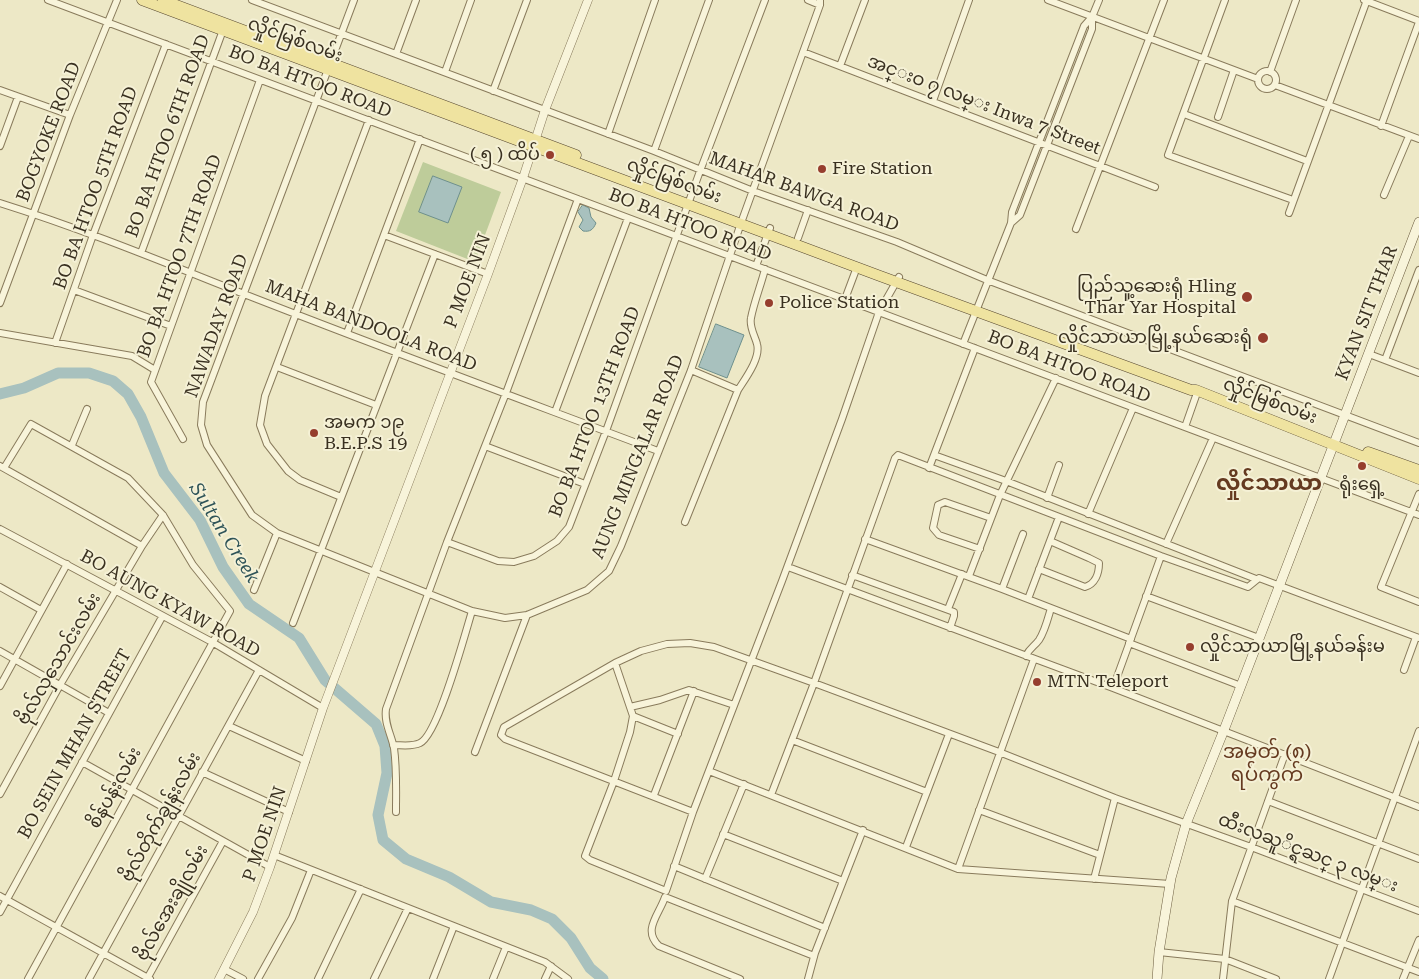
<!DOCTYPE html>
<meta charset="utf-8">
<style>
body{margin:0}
canvas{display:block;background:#ede8c6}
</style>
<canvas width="1419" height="979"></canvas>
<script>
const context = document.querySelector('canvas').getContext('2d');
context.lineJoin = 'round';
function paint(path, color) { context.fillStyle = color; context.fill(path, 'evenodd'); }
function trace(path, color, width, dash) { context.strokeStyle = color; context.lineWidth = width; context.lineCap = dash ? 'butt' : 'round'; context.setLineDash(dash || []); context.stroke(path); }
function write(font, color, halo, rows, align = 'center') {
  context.font = font + ' "Roboto Serif","Noto Sans Myanmar",serif'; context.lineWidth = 4; context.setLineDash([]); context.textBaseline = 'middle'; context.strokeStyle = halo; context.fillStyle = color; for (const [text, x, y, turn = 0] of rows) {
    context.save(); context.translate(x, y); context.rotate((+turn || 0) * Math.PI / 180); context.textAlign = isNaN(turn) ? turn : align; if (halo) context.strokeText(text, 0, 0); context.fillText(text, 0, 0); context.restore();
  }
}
const green = new Path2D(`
 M423 162 501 192 475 262 396 231Z`);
const water = new Path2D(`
 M433 176 462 187 448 223 419 212Z
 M583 205 589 208 591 217 596 223C593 230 590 232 583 231L579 227 583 220 578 212Z
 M716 324 744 335 727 378 699 367Z`);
const river = new Path2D(`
 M0 394 24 388 58 373H89L113 381 128 394 141 417 164 473 200 520 223 567 249 604 299 638 325 680 376 724 385 746 387 773 378 815 383 840 406 859 449 877 491 902 531 910 552 919 571 938 590 968 603 979`);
const minor = new Path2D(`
 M48 0 1419 515
 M252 0 654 151 753 191 897 242 987 280 1419 443
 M354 0 203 402 201 425 207 445 252 515 277 533 472 611 505 618 527 615 587 590 609 571 621 546 691 370 741 223 820 5V0
 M808 0 820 5
 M1048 0 1258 79
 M1225 0 1168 155 1293 200
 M1364 0 1419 21
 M803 52 1155 187
 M396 54 416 0
 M840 66 865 0
 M1258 80a9 9 0 1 1 18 0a9 9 0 1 1-18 0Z
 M445 72 471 0
 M1270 72 1296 0
 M1275 85 1419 139
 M0 90 70 115
 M493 91 527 0
 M933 101 969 0
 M1184 114 1307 161
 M1218 117 1234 70
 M1381 126 1419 22
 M608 134 655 0
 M0 146 18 97
 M654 151 709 0
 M1384 195 1409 136
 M0 203C83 229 163 262 244 294 382 348 520 399 658 451
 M1289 213 1367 0
 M1011 223 1020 215 1092 29V17
 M1076 229 1164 0
 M384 235 488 274
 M798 238 808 210
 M141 253 223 30
 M756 266 770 228
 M74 290 171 326
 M845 299 857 267
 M0 303 70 115 117 0
 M0 333 132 356 155 370
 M347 333 420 139
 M55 343 93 235 166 44
 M963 344 1011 223 1012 212 1084 26 1092 17 1099 0
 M1369 354 1419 373
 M1385 360 1419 270
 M277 367 376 405
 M738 390C745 379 761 358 757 344 755 336 749 327 751 318 754 302 761 285 765 269
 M555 412 628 218
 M1185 427 1198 390
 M183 439 151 382 260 80
 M72 445 87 409
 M485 446 585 484
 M934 455 1006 481 1256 579
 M0 466 142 546
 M4 468 31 424 128 478 163 515 193 565 230 611 28 979
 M929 468 975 348
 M1419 494 1381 587 1419 602
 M341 497 300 480 288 471 267 444 260 425 265 396 369 120
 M1047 498 1059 465
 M1088 514 1133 408
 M685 522 738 390 691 370
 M0 529 212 642 323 708
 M865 539 1002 589 1131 639
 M447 542 498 561 514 562 534 556 557 541 569 527 606 431 700 171 765 0
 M1166 544 1213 438
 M980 549 939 535 933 528 938 505 945 502 991 518
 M788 567 1113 688 1419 807
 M1039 569 1085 587C1095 584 1099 574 1099 563L1089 558 1050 541
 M852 575 954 612V616L950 628
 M969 576 1000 495 1056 378
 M0 587 41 610
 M1002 589 1023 534
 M254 590 277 533
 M1146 596 1259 638
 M1028 599 1059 517
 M948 609 962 574
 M293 623 435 254
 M1129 643 1241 686
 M0 651 109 713
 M1026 656C1030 647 1034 647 1039 640 1045 631 1048 618 1051 608
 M615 663 633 716 630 732 614 781 585 856 590 860 666 891 693 812 782 581 842 419 879 312 899 277
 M1404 670 1416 637
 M0 686 67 564
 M1113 688 1161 556
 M630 707 660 700 689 690 734 705
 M633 716 678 734
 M229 726 306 761
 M792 740 927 792
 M393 745C402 745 412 747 420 743 438 735 465 634 472 611
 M475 752 527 615
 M82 762 270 867
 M709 771 958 869 1170 884
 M202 772 289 812
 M0 794 60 685 142 546 163 515
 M654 795 694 691
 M771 795 814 683 895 458 898 455 1161 556 1248 587 1259 578 1419 638
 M1268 801 1419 859
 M979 810 1100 855
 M396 812C396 791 397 770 394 748 391 734 384 723 386 709L447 542 506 393 578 199
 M693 812 505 739 501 735 504 727 615 663 641 651 667 644 690 643 714 647 814 683 999 752 1115 798 1251 847 1419 911
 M723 834 843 881
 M906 847 949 734
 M274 855 545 962 568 979
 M674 866 825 928
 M958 869 1034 659
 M705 879 744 784
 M1094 879 1115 798
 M0 896 150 979
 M1232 901 1419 972
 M0 912 162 617
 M1159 952 1225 959 1276 979
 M224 969 243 979
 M89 979 259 670
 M147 979 223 841
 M258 979 292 918 311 870
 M318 979 361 889
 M374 979 408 908
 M433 979 454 926
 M493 979 506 947
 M545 979 551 966
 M740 979 659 946C642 930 659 915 665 897L814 956
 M808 979 815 953 863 830
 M1223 979 1232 901 1285 754
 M1329 979 1419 731
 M1403 979 1419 940`);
const tertiary = new Path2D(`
 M219 979 253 912 270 867 323 708 488 274 523 178 545 110 588 0`);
const secondary = new Path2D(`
 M1157 979 1159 952 1171 878 1186 824 1224 730 1419 222`);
const primary = new Path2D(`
 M142 0 880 276 1191 390H1196L1419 479
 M163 0 576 155
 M1368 452 1419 470`);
const markers = [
 [550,155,5,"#963e2e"],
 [822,169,5,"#963e2e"],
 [1247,297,6,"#963e2e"],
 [769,303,5,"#963e2e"],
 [1263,338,6,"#963e2e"],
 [314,433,5,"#963e2e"],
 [1362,466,5,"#963e2e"],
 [1190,647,5,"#963e2e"],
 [1037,682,5,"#963e2e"]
];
const streetNames = [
 ["လှိုင်မြစ်လမ်း",295,40,20],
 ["BO BA HTOO ROAD",310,82,21],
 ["အင္းဝ ၇ လမ္း Inwa 7 Street",984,105,21],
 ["BOGYOKE ROAD",49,132,-69],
 ["BO BA HTOO 6TH ROAD",168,136,-70],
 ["လှိုင်မြစ်လမ်း",674,181,20],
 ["BO BA HTOO 5TH ROAD",96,188,-70],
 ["MAHAR BAWGA ROAD",804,192,20],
 ["BO BA HTOO ROAD",690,225,21],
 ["BO BA HTOO 7TH ROAD",180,256,-70],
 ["P MOE NIN",468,281,-69],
 ["KYAN SIT THAR",1367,313,-69],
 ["NAWADAY ROAD",217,326,-70],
 ["MAHA BANDOOLA ROAD",371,326,21],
 ["BO BA HTOO ROAD",1069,367,21],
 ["လှိုင်မြစ်လမ်း",1270,401,21],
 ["BO BA HTOO 13TH ROAD",595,412,-69],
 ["AUNG MINGALAR ROAD",638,457,-68],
 ["BO AUNG KYAW ROAD",170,604,29],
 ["ဗိုလ်လှသောင်းလမ်း",59,659,-60],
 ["BO SEIN MHAN STREET",75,744,-61],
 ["စိန်ပန်းလမ်း",115,788,-61],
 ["ဗိုလ်တိုက်ချွန်းလမ်း",161,817,-61],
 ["P MOE NIN",265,834,-71],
 ["ထီးလႀူိင္ရႀင္ ၃ လမ္း",1308,853,21],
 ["ဗိုလ်အေးချိုလမ်း",172,903,-61]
];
const poiNames = [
 ["( ၅ ) ထိပ်",540,155,"right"],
 ["Fire Station",832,169],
 ["ပြည်သူ့ဆေးရုံ Hling",1236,287,"right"],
 ["Thar Yar Hospital",1236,308,"right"],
 ["Police Station",779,303],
 ["လှိုင်သာယာမြို့နယ်ဆေးရုံ",1252,338,"right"],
 ["အမက ၁၉",324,423],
 ["B.E.P.S 19",324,444],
 ["ရုံးရှေ့",1362,485,"center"],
 ["လှိုင်သာယာမြို့နယ်ခန်းမ",1200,647],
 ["MTN Teleport",1047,682]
];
const waterNames = [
 ["Sultan Creek",224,533,58]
];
const quarterNames = [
 ["အမှတ် (၈)",1267,752],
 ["ရပ်ကွက်",1267,775]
];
const districtNames = [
 ["လှိုင်သာယာ",1269,484]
];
paint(green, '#becc9a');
paint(water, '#a8c1be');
trace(water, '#6e908d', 1);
trace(river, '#a8c1be', 11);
trace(minor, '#897b5c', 8);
trace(tertiary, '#897b5c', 9);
trace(secondary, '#6b5c3f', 10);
trace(primary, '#574830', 11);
trace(minor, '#f8f4da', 6);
trace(tertiary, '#f8f4da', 8);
trace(secondary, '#f8f4da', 9);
trace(primary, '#efe3a0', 10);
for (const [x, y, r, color] of markers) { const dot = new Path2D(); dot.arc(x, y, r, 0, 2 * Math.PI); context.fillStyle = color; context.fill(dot); trace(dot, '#f5f1d6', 2); }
write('18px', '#393020', '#f5f1d6', streetNames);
write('18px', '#393020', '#f5f1d6', poiNames, 'left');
write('italic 19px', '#2f5458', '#f5f1d6', waterNames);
write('20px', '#653a20', '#f5f1d6', quarterNames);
write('bold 22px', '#653a20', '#f5f1d6', districtNames);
</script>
